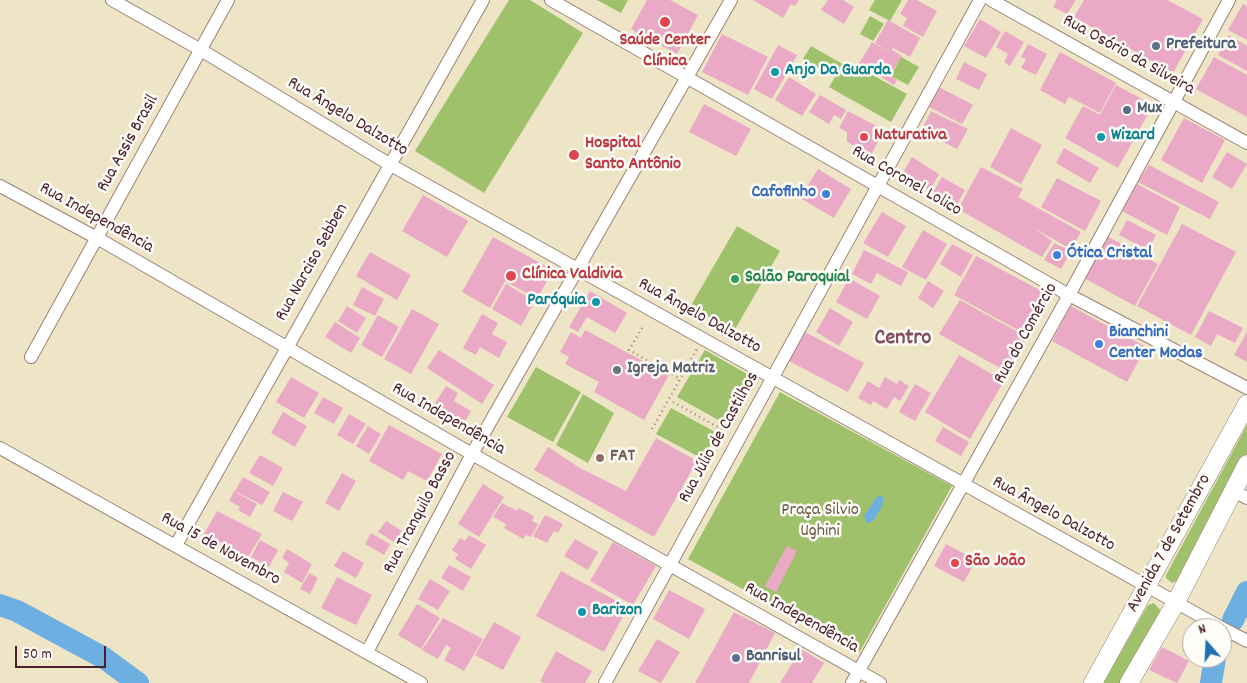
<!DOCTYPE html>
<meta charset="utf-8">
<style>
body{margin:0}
#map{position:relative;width:1247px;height:683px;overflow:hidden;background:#eee5c7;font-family:Dekko,sans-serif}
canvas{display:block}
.north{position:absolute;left:1182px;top:618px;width:50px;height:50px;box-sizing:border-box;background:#fdfcf7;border:1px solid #b5a4a5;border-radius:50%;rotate:341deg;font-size:14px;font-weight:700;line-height:20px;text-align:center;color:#4a1f2b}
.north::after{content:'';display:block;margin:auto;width:18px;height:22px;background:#1f6fb2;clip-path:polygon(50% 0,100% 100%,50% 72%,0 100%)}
.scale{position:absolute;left:15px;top:646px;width:91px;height:22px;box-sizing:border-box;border:2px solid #4a1f2b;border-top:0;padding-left:6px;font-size:15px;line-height:18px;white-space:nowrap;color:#4a1f2b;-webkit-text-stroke:4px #fdfcf7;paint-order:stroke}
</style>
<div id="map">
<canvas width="1247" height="683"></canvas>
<div class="north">N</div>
<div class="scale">50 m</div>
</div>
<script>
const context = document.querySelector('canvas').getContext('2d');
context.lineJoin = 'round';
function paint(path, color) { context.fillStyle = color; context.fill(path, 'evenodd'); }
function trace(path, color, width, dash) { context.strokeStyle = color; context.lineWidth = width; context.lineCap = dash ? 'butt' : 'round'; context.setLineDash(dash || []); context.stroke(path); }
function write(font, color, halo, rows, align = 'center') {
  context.font = font + ' Dekko,sans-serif'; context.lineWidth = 5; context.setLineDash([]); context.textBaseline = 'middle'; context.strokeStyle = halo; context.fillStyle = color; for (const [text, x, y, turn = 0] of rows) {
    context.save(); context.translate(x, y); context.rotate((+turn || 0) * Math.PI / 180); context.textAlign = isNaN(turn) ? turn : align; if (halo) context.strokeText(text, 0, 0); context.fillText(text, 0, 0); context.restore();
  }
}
const green = new Path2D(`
 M509 0H530L583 33 484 193 415 151Z
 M597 0H628L621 13Z
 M875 0H902L890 21 869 10Z
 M870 16 884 24 873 41 860 34Z
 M811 46 862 75 867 72 907 94 891 122 829 87 835 77 803 59Z
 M901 57 919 67 908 85 891 76Z
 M737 226 780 251 734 331 690 307Z
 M705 350 749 375 722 422 677 397Z
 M536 367 581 392 553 442 507 417Z
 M780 392 952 486 859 653 688 559Z
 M583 394 614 413 588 463 556 445Z
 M671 408 717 433 703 459 656 434Z
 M1247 425V457L1180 579 1172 583 1166 578V575Z
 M1154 603 1161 611 1123 683H1103L1148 605Z`);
const water = new Path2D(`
 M881 495 884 498 881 508 873 521 867 523 864 516 876 498Z`);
const river = new Path2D(`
 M0 605 17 611 104 658 138 683
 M1233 620 1247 592
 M1211 683 1215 658`);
const building = new Path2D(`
 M647 0H670L698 15 677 54 631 29Z
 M753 0H799L795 6 791 4 783 18Z
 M828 0H843L854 7 844 24 821 10Z
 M908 0H917L937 11 923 37 903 26 907 18 900 14Z
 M1057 0H1076L1067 14 1053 7Z
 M1084 0H1167L1203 19 1173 73 1074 17Z
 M1243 4 1247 6V40L1228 30Z
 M980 19 1001 32 986 58 964 46Z
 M888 20 920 38 910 57 893 48 892 50 902 56 890 76 897 80 894 85 866 68 861 74 855 70 872 42 891 54 875 43Z
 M1005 31 1024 42 1010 66 1004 62 1008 54 996 47Z
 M722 34 768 57 748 95 702 72Z
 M1229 35 1247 46V71L1218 55Z
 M1028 44 1047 54 1036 75 1021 68 1026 59 1021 57Z
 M778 45 797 55 772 99 754 89Z
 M1060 52 1116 83 1100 113 1069 97 1065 104 1040 90Z
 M1214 57 1247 75V117L1196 89Z
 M964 62 987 74 979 90 956 79Z
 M789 77 816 94 802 116 775 100Z
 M1116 85 1153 105 1118 168 1065 138 1083 106 1100 115Z
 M939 87 973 105 962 124 929 107Z
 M820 95 846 110 841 119 834 115 829 124 809 112Z
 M704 104 751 129 736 156 689 132Z
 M848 111 884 130 871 155 847 142V132L839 128Z
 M931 111 968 129 957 149 921 131Z
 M1184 118 1225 140 1202 183 1161 160Z
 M1011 128 1042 145 1021 184 990 167Z
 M1064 148 1099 168 1090 183 1056 163Z
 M1227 152 1247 164 1232 189 1212 177Z
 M912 157 939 174 930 190 902 174Z
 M1149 165 1219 202 1210 219 1138 182Z
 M981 167 1023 189 1018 197 1081 232 1071 249 1035 229 1052 241 1042 257 958 209Z
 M818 169 851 189 834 218 800 198Z
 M942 177 965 190 956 206 933 192Z
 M1057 178 1101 201 1085 231 1041 207Z
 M1137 184 1180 207 1167 235 1122 211Z
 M423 195 468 221 447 257 402 231Z
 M882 212 906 226 888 257 863 243Z
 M1127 220 1156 235 1148 250 1119 235Z
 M1182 224 1236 252 1191 335 1137 306Z
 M923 230 947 244 926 280 902 267Z
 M1105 235 1158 264 1135 306 1082 277Z
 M493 237 553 270 537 299 505 281 490 308 462 292Z
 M1054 243 1071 251 1061 269 1044 260Z
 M952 244 973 255 961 277 940 264Z
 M864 250 908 272 901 286 877 273 871 284 852 274Z
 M370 252 411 275 397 300 356 276Z
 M976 256 1047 294 1025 334 954 295Z
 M849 278 880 296 867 319 836 302Z
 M928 281 944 291 933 308 918 298Z
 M506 284 535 301 521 326 492 309Z
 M362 287 384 299 375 316 353 305Z
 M590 291 627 313 615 333 587 317 578 332 569 327Z
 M960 300 1027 337 1007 372 939 334Z
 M347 306 366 318 357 333 338 321Z
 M1071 306 1146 347 1127 382 1052 341Z
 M830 308 853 322 839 346 816 332Z
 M412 309 439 324 411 374 384 359Z
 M1209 311 1243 328 1235 343 1217 334 1211 346 1195 337Z
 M482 314 498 323 492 334 507 342 499 358 480 347 476 355 463 348Z
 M378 315 399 327 382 357 361 345Z
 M335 322 360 338 351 353 325 337Z
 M585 330 669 375 644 420 594 392 599 382 565 364 569 357 560 352 571 332 581 338Z
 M805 332 864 363 848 392 789 361Z
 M1247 332V362L1234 355Z
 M439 350 494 385 482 404 427 368Z
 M959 355 1004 381 970 439 925 412Z
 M291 377 319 393 304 418 276 402Z
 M885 377 897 384 899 380 909 386 900 401 894 397 887 409 873 401 871 405 858 398 868 381 879 388Z
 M915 384 931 393 915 421 899 412Z
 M446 386 458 393 454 401 471 411 462 426 432 408Z
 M323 397 343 408 334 424 314 413Z
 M283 412 307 426 295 447 271 433Z
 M349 414 366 424 353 444 337 435Z
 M389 425 442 454 427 481 408 471 403 480 369 461Z
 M368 426 381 434 369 454 356 446Z
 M943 427 969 442 961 456 935 441Z
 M656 438 697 461 654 537 534 470 548 447 580 468 626 491Z
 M260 455 283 468 273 486 249 473Z
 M342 473 356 481 339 511 325 503Z
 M243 477 270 492 262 505 235 491Z
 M483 484 504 497 479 537 458 524Z
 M234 491 257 504 250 517 238 510 240 507 229 501Z
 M283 492 303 502 292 521 273 511Z
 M502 503 517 511 519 508 534 516 532 521 538 524 531 537 526 535 523 539 504 528 506 524 493 517Z
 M217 511 262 534 248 557 204 534Z
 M545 515 563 524 558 533 554 531 547 543 533 536Z
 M386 521 402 531 394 542 378 532Z
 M371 533 390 544 384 555 365 544Z
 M469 535 486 545 471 569 455 559 458 554 452 550 460 538 465 541Z
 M575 539 598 552 588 570 564 556Z
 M260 540 278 550 269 567 251 557Z
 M613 542 656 566 633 605 590 581Z
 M946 544 976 560 964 582 934 566Z
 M787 546 797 551 776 592 765 586Z
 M287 549 312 564 302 583 284 572 289 563 282 558Z
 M343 551 364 563 356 578 334 566Z
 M449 565 471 577 463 591 441 578Z
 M561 571 628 607 604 652 536 616Z
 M309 573 318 578 310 594 300 589Z
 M337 577 372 595 356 625 321 608Z
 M430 579 450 591 438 610 418 599Z
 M669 590 705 609 689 639 653 619Z
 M417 604 440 618 421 649 398 635Z
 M734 612 775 633 749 683H695Z
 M443 618 483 639 464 671 444 660 451 648 446 645 438 659 422 650Z
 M494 622 521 637 503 670 475 655Z
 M657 639 680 652 661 683 638 671Z
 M1162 647 1189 661 1177 683 1149 670Z
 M801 649 824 663 812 683H780Z
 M556 651 592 671 585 683H544L540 681Z`);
const path = new Path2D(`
 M642 328 629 350 680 379
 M673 402 723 430
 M652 429 697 349`);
const street = new Path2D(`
 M112 0 201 50 389 164 1222 628
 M551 0 1069 295 1247 388
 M991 0 1247 143
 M0 186 97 238 472 454 880 683
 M31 357 228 0
 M0 448 421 683
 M1233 491 1247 498
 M176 545 483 0
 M1222 628 1247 641
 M367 652 472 454 731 0
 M605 683 980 0
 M852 683 1069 295 1229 0`);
const secondary = new Path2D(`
 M1093 683 1247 404
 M1129 683 1175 604 1247 464`);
const markers = [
 [665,22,6,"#e0444e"],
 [1156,46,5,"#5c6f8a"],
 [775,72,5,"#0f9aa8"],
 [1127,110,5,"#5c6f8a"],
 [864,137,5,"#e0444e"],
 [1101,137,5,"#0f9aa8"],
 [574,155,6,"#e0444e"],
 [826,194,5,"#3f7fe0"],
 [1057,255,5,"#3f7fe0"],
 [511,276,6,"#e0444e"],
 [735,279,5,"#2e9e5b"],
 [596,302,5,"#0f9aa8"],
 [1099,344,5,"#3f7fe0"],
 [617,370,5,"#6b7280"],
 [600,458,5,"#8d6e63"],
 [955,563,5,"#e0444e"],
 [582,612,5,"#0f9aa8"],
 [736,658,5,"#5c6f8a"]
];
const healthNames = [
 ["Saúde Center",665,42,"center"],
 ["Clínica",665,63,"center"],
 ["Naturativa",874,137],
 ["Hospital",585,145],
 ["Santo Antônio",585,166],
 ["Clínica Valdivia",522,276],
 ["São João",965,563]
];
const serviceNames = [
 ["Prefeitura",1166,46],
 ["Mux",1137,110],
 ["Banrisul",746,658]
];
const streetNames = [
 ["Rua Osório da Silveira",1128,56,29],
 ["Rua Ângelo Dalzotto",347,118,31],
 ["Rua Assis Brasil",129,144,-61],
 ["Rua Coronel Lolico",906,182,30],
 ["Rua Independência",96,219,29],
 ["Rua Narciso Sebben",313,263,-61],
 ["Rua Ângelo Dalzotto",699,317,29],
 ["Rua do Comércio",1027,334,-61],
 ["Rua Independência",448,420,30],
 ["Rua Júlio de Castilhos",720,438,-61],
 ["Rua Tranquilo Basso",421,513,-62],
 ["Rua Ângelo Dalzotto",1053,515,29],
 ["Avenida 7 de Setembro",1170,544,-61],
 ["Rua 15 de Novembro",220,550,29],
 ["Rua Independência",801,619,29]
];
const cultureNames = [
 ["Anjo Da Guarda",785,72],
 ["Wizard",1111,137],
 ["Paróquia",586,302,"right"],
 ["Barizon",592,612]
];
const shopNames = [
 ["Cafofinho",816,194,"right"],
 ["Ótica Cristal",1067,255],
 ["Bianchini",1109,334],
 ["Center Modas",1109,355]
];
const leisureNames = [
 ["Salão Paroquial",745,279]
];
const worshipNames = [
 ["Igreja Matriz",627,370]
];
const educationNames = [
 ["FAT",610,458]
];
const parkNames = [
 ["Praça Silvio",820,512],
 ["Ughini",820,533]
];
const districtNames = [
 ["Centro",903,340]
];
paint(green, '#9fc16b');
paint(water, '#6dafe1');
trace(river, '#6dafe1', 22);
paint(building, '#eaaac5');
trace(street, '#9c8279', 14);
trace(secondary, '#9c8279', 19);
trace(path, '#9c8279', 2.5, [1, 4]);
trace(street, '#fff', 12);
trace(secondary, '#fff', 18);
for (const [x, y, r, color] of markers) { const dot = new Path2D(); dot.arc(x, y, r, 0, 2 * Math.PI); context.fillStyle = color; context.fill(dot); trace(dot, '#fdfcf7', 2); }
write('bold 18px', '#be3a42', '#fdfcf7', healthNames, 'left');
write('bold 18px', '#4e5e75', '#fdfcf7', serviceNames, 'left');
write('18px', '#4a1f2b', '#fdfcf7', streetNames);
write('bold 18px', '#0d838f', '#fdfcf7', cultureNames, 'left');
write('bold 18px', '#366cbe', '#fdfcf7', shopNames, 'left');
write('bold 18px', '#27864d', '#fdfcf7', leisureNames, 'left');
write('bold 18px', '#5b616d', '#fdfcf7', worshipNames, 'left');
write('bold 18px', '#785e54', '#fdfcf7', educationNames, 'left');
write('18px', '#685841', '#fdfcf7', parkNames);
write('bold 22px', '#825061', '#fdfcf7', districtNames);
</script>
